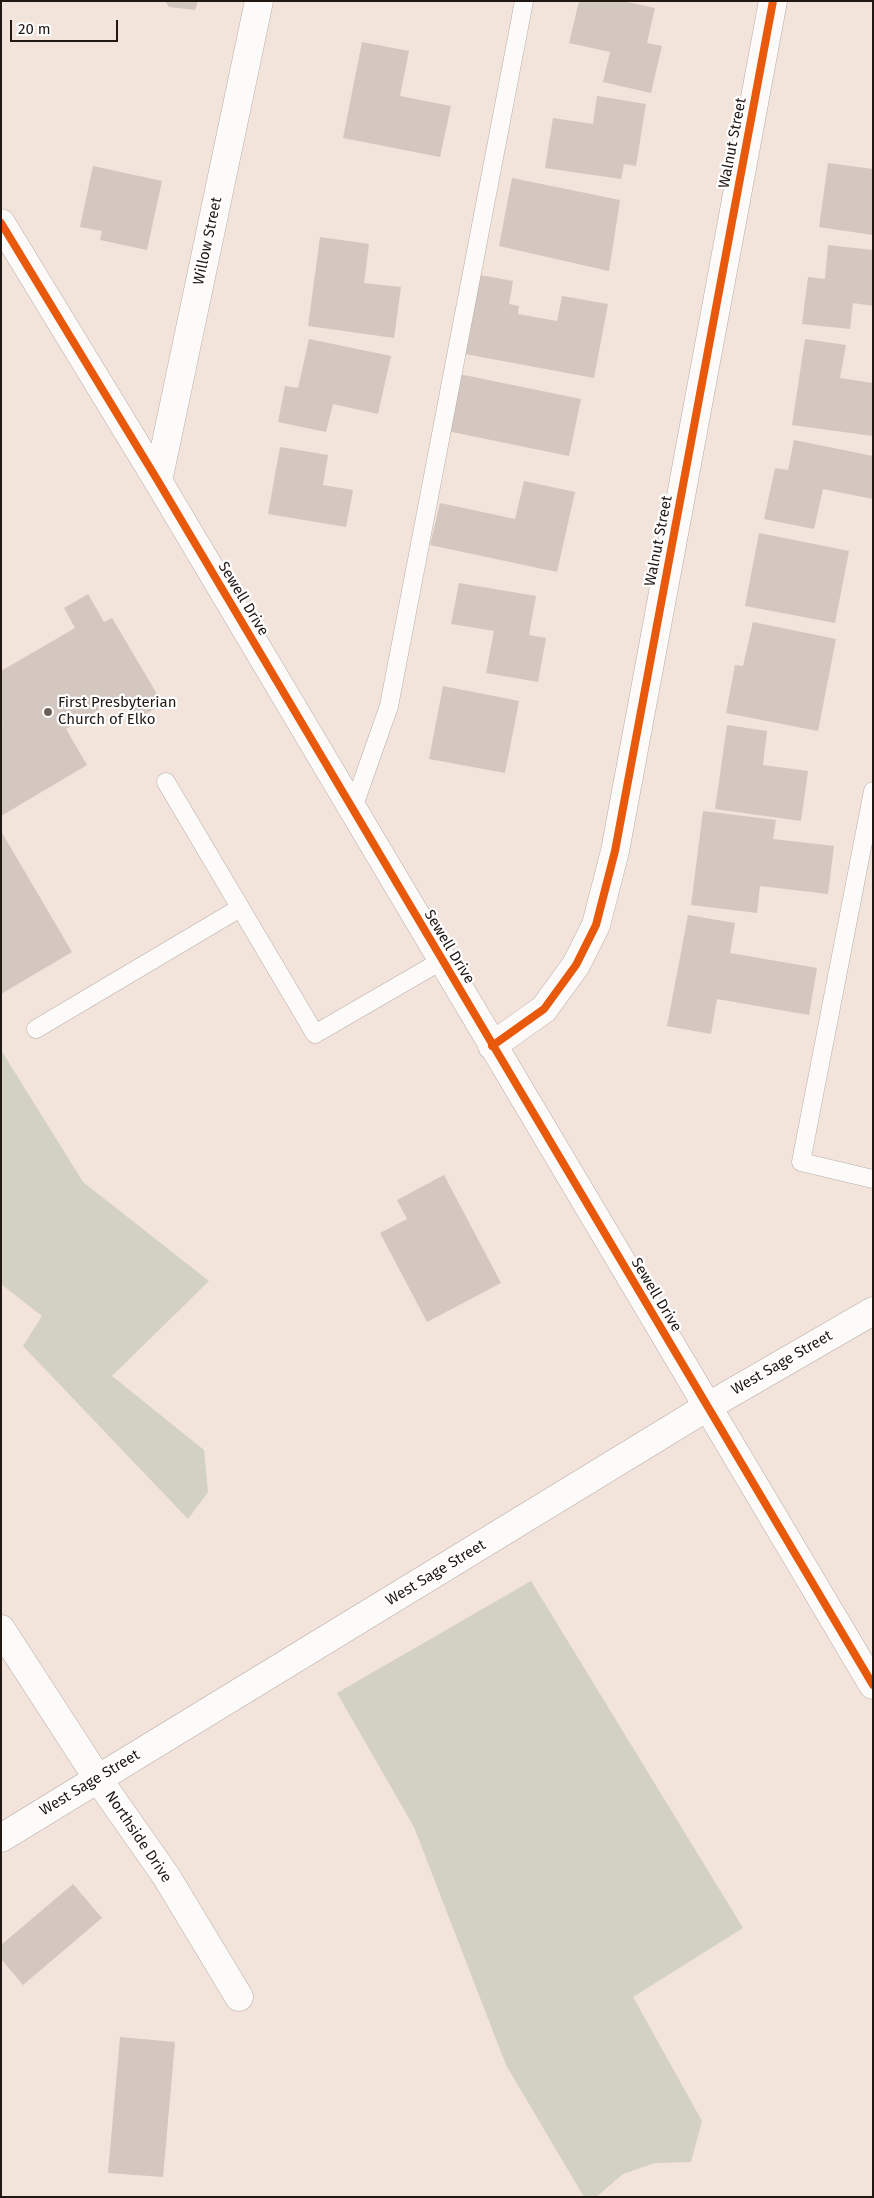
<!DOCTYPE html>
<style>
body{margin:0}
#map{position:relative;width:874px;height:2198px;overflow:hidden;background:#f2e3db;font-family:"Fira Sans",sans-serif}
canvas{display:block}
.frame{position:absolute;inset:0;border:2px solid #211813;pointer-events:none}
.scale{position:absolute;left:10px;top:20px;width:108px;height:22px;box-sizing:border-box;border:2px solid #211813;border-top:0;padding-left:6px;font-size:15px;line-height:18px;white-space:nowrap;color:#211813;-webkit-text-stroke:4px #fff;paint-order:stroke}
</style>
<div id="map">
<canvas width="874" height="2198"></canvas>
<div class="frame"></div>
<div class="scale">20 m</div>
</div>
<script>
const context = document.querySelector('canvas').getContext('2d');
context.lineJoin = 'round';
function paint(path, color) { context.fillStyle = color; context.fill(path, 'evenodd'); }
function trace(path, color, width, dash) { context.strokeStyle = color; context.lineWidth = width; context.lineCap = dash ? 'butt' : 'round'; context.setLineDash(dash || []); context.stroke(path); }
function write(font, color, halo, rows, align = 'center') {
  context.font = font + ' "Fira Sans",sans-serif'; context.lineWidth = 4.5; context.setLineDash([]); context.textBaseline = 'middle'; context.strokeStyle = halo; context.fillStyle = color; for (const [text, x, y, turn = 0] of rows) {
    context.save(); context.translate(x, y); context.rotate((+turn || 0) * Math.PI / 180); context.textAlign = isNaN(turn) ? turn : align; if (halo) context.strokeText(text, 0, 0); context.fillText(text, 0, 0); context.restore();
  }
}
const green = new Path2D(`
 M1 1050 83 1182 209 1281 112 1376 204 1450 208 1492 188 1519 23 1346 42 1316 1 1284Z
 M531 1581 743 1928 633 1997 702 2121 691 2162 655 2163 623 2174 596 2197H584L506 2065 414 1827 337 1693Z`);
const building = new Path2D(`
 M165 1H198L195 10 169 7Z
 M579 1H623L655 8 647 43 662 46 651 93 603 82 610 52 569 43Z
 M362 42 409 51 400 96 451 106 440 157 343 138Z
 M597 96 646 104 636 166 624 164 621 179 545 168 553 118 593 124Z
 M828 163 873 169V235L819 227Z
 M93 166 162 181 147 250 100 240 102 231 80 227Z
 M512 178 620 200 609 271 499 246Z
 M320 237 369 244 364 283 401 287 394 338 308 326Z
 M828 245 873 250V306L853 303 850 329 802 324 808 277 825 279Z
 M480 275 513 281 509 304 519 306 518 314 557 321 562 296 608 304 594 378 465 354Z
 M309 339 391 356 378 414 333 404 326 432 278 422 285 386 298 388Z
 M805 339 846 345 840 378 873 383V436L792 425Z
 M459 374 581 399 569 456 447 431Z
 M794 440 873 456V499L823 489 814 529 764 519 775 468 788 470Z
 M280 447 328 455 323 485 353 490 346 527 268 514Z
 M524 481 575 492 557 572 430 545 440 503 515 519Z
 M759 533 849 551 835 623 745 606Z
 M459 583 536 596 529 635 546 638 538 682 486 673 494 631 451 624Z
 M88 594 104 622 112 618 163 704 134 721 120 697 66 729 87 765 1 816V728L3 727 1 724V671L75 628 64 608Z
 M753 622 836 639 818 731 726 713 735 665 743 666Z
 M443 686 519 701 505 773 429 759Z
 M727 725 767 731 763 765 808 771 801 821 715 809Z
 M703 811 776 820 773 839 834 846 828 894 760 886 757 913 691 905Z
 M1 831 72 952 1 994Z
 M688 915 735 923 730 953 817 968 809 1015 717 999 711 1034 667 1026Z
 M444 1175 501 1283 427 1322 380 1233 407 1219 397 1200Z
 M73 1884 102 1918 23 1985 1 1959V1945Z
 M120 2037 175 2042 163 2177 108 2173Z`);
const lane = new Path2D(`
 M166 782 315 1034 441 961
 M873 791 801 1162 873 1179
 M352 811 389 706 524 1
 M36 1029 240 908`);
const street = new Path2D(`
 M1 223 158 481 873 1685
 M158 481 259 1
 M492 1046 544 1009 576 965 596 925 615 851 773 1
 M1 1629 98 1779 166 1876 239 1997`);
const secondary = new Path2D(`
 M1 1838 707 1407 873 1311`);
const cycleway = new Path2D(`
 M1 223 158 481 873 1685
 M492 1046 544 1009 576 965 596 925 615 851 773 1`);
const markers = [
 [48,712,5,"#6a5f59"]
];
const streetNames = [
 ["Walnut Street",733,143,-79],
 ["Willow Street",208,241,-78],
 ["Walnut Street",659,541,-79],
 ["Sewell Drive",243,599,59],
 ["Sewell Drive",449,947,59],
 ["Sewell Drive",656,1295,59],
 ["West Sage Street",782,1363,-30],
 ["West Sage Street",436,1573,-31],
 ["West Sage Street",90,1783,-31],
 ["Northside Drive",138,1837,56]
];
const poiNames = [
 ["First Presbyterian",58,703],
 ["Church of Elko",58,720]
];
paint(green, '#d2d1c2');
paint(building, '#d4c7c0');
trace(lane, '#b9ada7', 19);
trace(street, '#b9ada7', 29);
trace(secondary, '#b9ada7', 29);
trace(lane, '#fdfbfa', 18);
trace(street, '#fdfbfa', 28);
trace(secondary, '#fdfbfa', 28);
trace(cycleway, '#e8590c', 8);
for (const [x, y, r, color] of markers) { const dot = new Path2D(); dot.arc(x, y, r, 0, 2 * Math.PI); context.fillStyle = color; context.fill(dot); trace(dot, '#fff', 2); }
write('15px', '#211813', '#fff', streetNames);
write('15px', '#211813', '#fff', poiNames, 'left');
</script>
